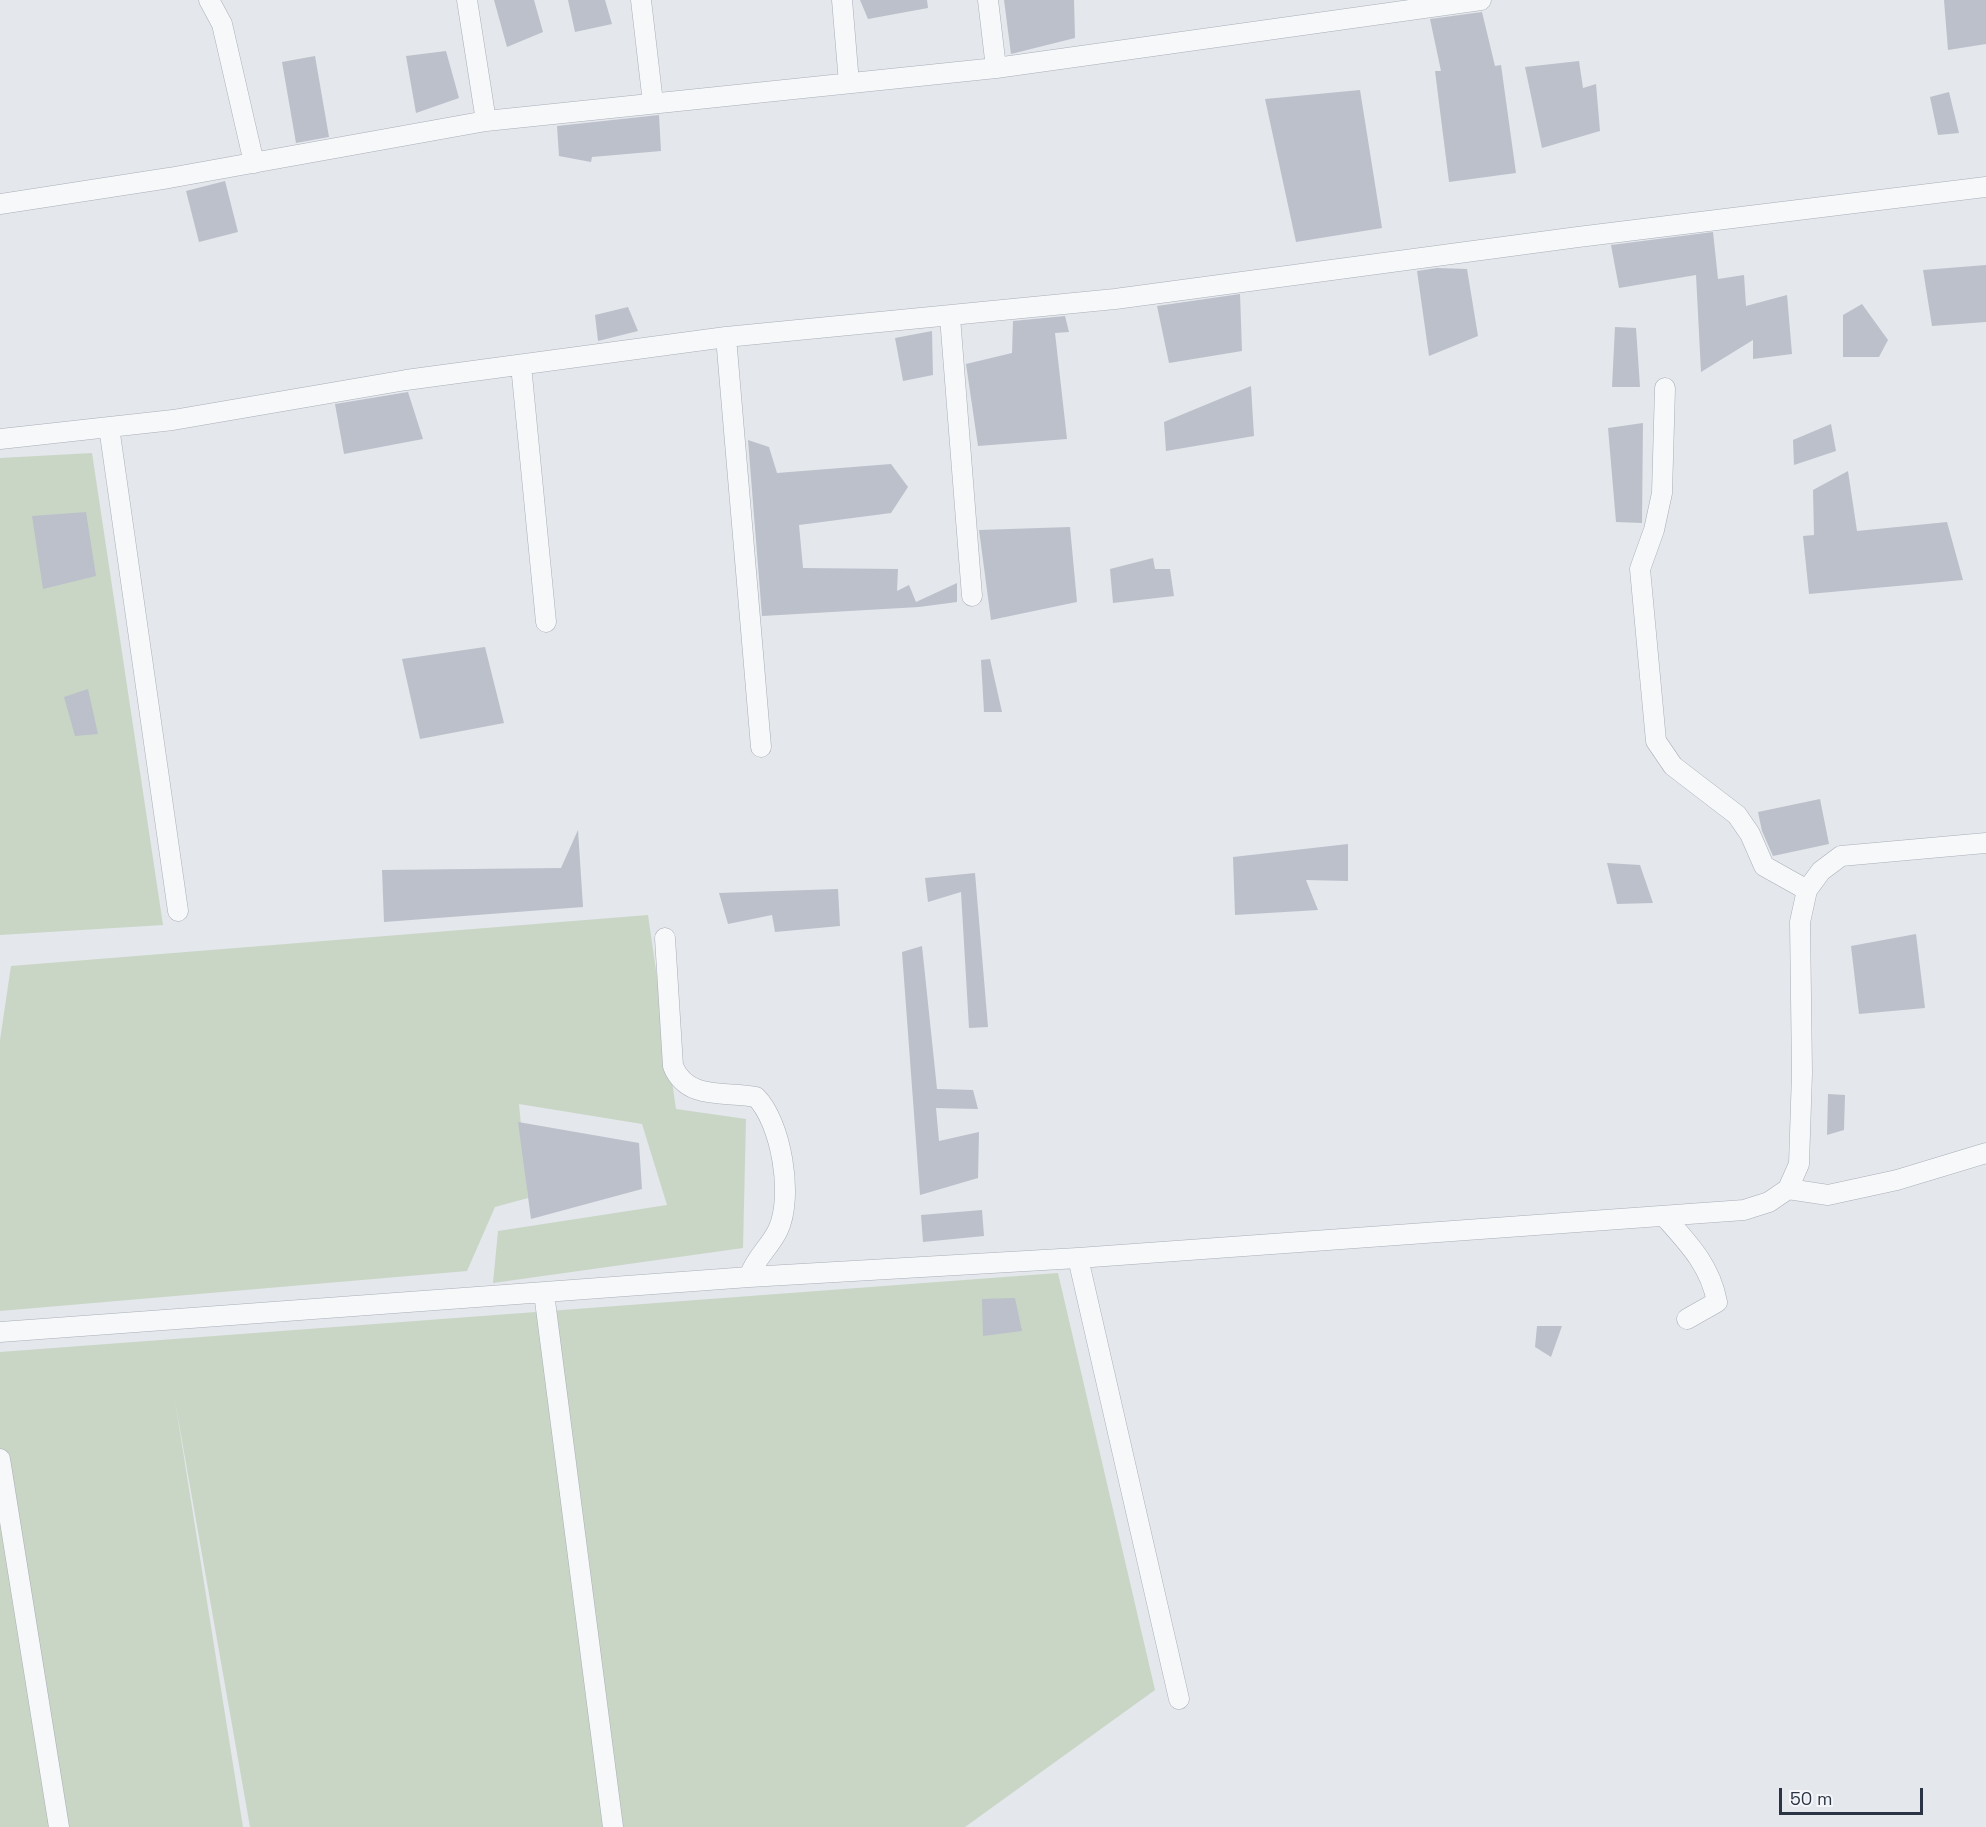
<!DOCTYPE html>
<style>
body{margin:0}
#map{position:relative;width:1986px;height:1827px;overflow:hidden;background:#e4e7ec;font-family:"Space Grotesk",sans-serif}
canvas{display:block}
.scale{position:absolute;left:1779px;top:1788px;width:144px;height:27px;box-sizing:border-box;border:3px solid #2b3445;border-top:0;padding-left:8px;font-size:18px;line-height:21px;white-space:nowrap;color:#2b3445;-webkit-text-stroke:4px #f4f6f9;paint-order:stroke}
</style>
<div id="map">
<canvas width="1986" height="1827"></canvas>
<div class="scale">50 m</div>
</div>
<script>
const context = document.querySelector('canvas').getContext('2d');
context.lineJoin = 'round';
function paint(path, color) { context.fillStyle = color; context.fill(path, 'evenodd'); }
function trace(path, color, width, dash) { context.strokeStyle = color; context.lineWidth = width; context.lineCap = dash ? 'butt' : 'round'; context.setLineDash(dash || []); context.stroke(path); }
const green = new Path2D(`
 M92 453 163 925 0 935V458Z
 M648 915 676 1109 746 1119 743 1248 493 1283 498 1231 667 1205 642 1124 519 1104 528 1198 495 1207 467 1271 0 1311V1040L11 966Z
 M1058 1273 1155 1690 965 1827H250L175 1401 243 1827H0V1352Z`);
const building = new Path2D(`
 M494 0H534L543 32 507 47Z
 M568 0H605L612 24 575 32Z
 M860 0H927L928 8 868 19Z
 M1004 0H1074L1075 38 1011 54Z
 M1944 0H1986V44L1948 50Z
 M1482 12 1495 66 1501 65 1516 173 1449 182 1435 71H1441L1430 19Z
 M446 51 459 98 416 113 406 56Z
 M315 56 329 137 296 143 282 62Z
 M1579 61 1583 88 1596 84 1600 131 1542 148 1525 67Z
 M1360 90 1382 228 1296 242 1265 99Z
 M1949 92 1959 133 1938 135 1930 97Z
 M659 115 661 151 592 157 591 162 559 156 557 126Z
 M225 181 238 232 199 242 186 191Z
 M1713 232 1718 279 1744 275 1746 306 1787 295 1792 354 1753 359V340L1701 372 1696 275 1619 288 1611 245Z
 M1986 265V322L1932 326 1923 270Z
 M1437 268 1467 269 1478 336 1429 356 1417 271Z
 M1240 294 1242 351 1169 363 1157 306Z
 M1862 304 1888 340 1879 357H1843V315Z
 M628 307 638 331 598 341 595 315Z
 M1065 316 1069 332 1055 333 1067 439 978 446 966 364 1012 353 1013 321Z
 M1615 327 1636 328 1640 387H1612Z
 M932 331 933 375 903 381 895 338Z
 M1251 386 1254 436 1166 451 1164 422Z
 M408 392 423 439 344 454 335 404Z
 M1643 423 1642 523 1616 522 1608 428Z
 M1831 424 1836 451 1794 465 1793 440Z
 M748 440 769 447 777 473 891 464 908 487 891 513 799 525 803 568 898 569 897 591 909 585 916 602 957 583V602L919 607 762 616Z
 M1848 471 1857 531 1947 522 1963 580 1809 594 1803 536 1814 535 1813 490Z
 M86 512 96 576 43 589 32 516Z
 M1070 527 1077 602 991 620 979 530Z
 M1153 558 1155 569H1170L1174 596 1113 603 1110 569Z
 M485 647 504 723 420 739 402 659Z
 M990 659 1002 712H984L981 660Z
 M88 689 98 734 75 736 64 697Z
 M1820 799 1829 844 1773 856 1762 831 1758 812Z
 M578 830 583 907 384 922 382 870 561 868Z
 M1348 844V881L1306 880 1318 910 1235 915 1233 857Z
 M1607 863 1640 865 1653 903 1617 904Z
 M975 873 988 1027 969 1028 961 892 928 902 925 878Z
 M838 889 840 926 775 932 772 915 728 924 719 893Z
 M1916 934 1925 1008 1859 1014 1851 946Z
 M922 946 937 1089 973 1090 978 1109 936 1108 939 1141 979 1132 978 1178 920 1195 902 952Z
 M1828 1094 1845 1095 1844 1130 1827 1135Z
 M518 1122 639 1143 642 1189 531 1219Z
 M982 1210 984 1236 923 1242 921 1215Z
 M1015 1298 1022 1331 983 1336 982 1299Z
 M1537 1326H1562L1551 1357 1535 1347Z`);
const minor = new Path2D(`
 M209 0 222 24 254 163
 M467 0 486 121
 M641 0 653 103
 M842 0 849 83
 M988 0 996 68
 M0 204 169 178 486 121 996 68 1481 0
 M950 317 972 596
 M726 337 761 747
 M521 365 546 622
 M1665 388 1662 493 1654 530 1640 569 1656 741 1673 766 1737 815 1750 834 1764 866 1807 890
 M109 427 178 911
 M0 439 173 420 406 380 726 337 1115 299 1578 237 1986 187
 M665 938 673 1066C687 1101 726 1091 756 1097 781 1122 794 1196 778 1230 770 1247 755 1258 749 1277
 M1788 1189 1828 1195 1897 1180 1986 1153
 M1664 1216C1688 1243 1710 1265 1717 1302L1687 1319
 M1078 1258 1179 1699
 M544 1293 613 1827
 M0 1332 749 1277 1078 1258 1744 1210 1769 1202 1788 1189 1799 1164 1802 1073 1800 922 1807 890 1821 871 1841 856 1986 843
 M0 1459 59 1827`);
paint(green, '#c9d6c5');
paint(building, '#bbc0ca');
trace(minor, '#a9aeb7', 21);
trace(minor, '#f7f8fa', 20);
</script>
